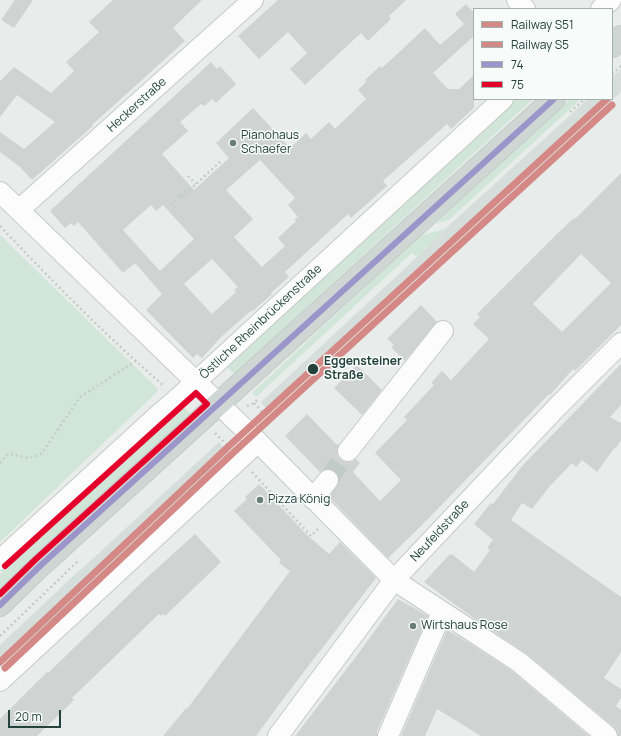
<!DOCTYPE html>
<meta charset="utf-8">
<style>
body{margin:0}
#map{position:relative;width:621px;height:736px;overflow:hidden;background:#e8edeb;font-family:Manrope,sans-serif}
canvas{display:block}
.legend{position:absolute;left:473px;top:8px;width:140px;height:92px;box-sizing:border-box;background:#f7fbf9;border:1px solid #a3b1ad;margin:0;padding:5px 7px;list-style:none;font-size:12px;color:#24423a}
.legend li{display:flex;align-items:center;gap:8px;height:20px}
.legend b{width:20px;border:1px solid #a3b1ad}
.scale{position:absolute;left:8px;top:710px;width:53px;height:18px;box-sizing:border-box;border:2px solid #24423a;border-top:0;padding-left:5px;font-size:12px;line-height:14px;white-space:nowrap;color:#24423a;-webkit-text-stroke:3px #f7fbf9;paint-order:stroke}
</style>
<div id="map">
<canvas width="621" height="736"></canvas>
<ul class="legend">
<li><b style="height:5px;background:#d58986"></b>Railway S51</li>
<li><b style="height:5px;background:#d58986"></b>Railway S5</li>
<li><b style="height:5px;background:#9b95c9"></b>74</li>
<li><b style="height:5px;background:#e4002b"></b>75</li>
</ul>
<div class="scale">20 m</div>
</div>
<script>
const context = document.querySelector('canvas').getContext('2d');
context.lineJoin = 'round';
function paint(path, color) { context.fillStyle = color; context.fill(path, 'evenodd'); }
function trace(path, color, width, dash) { context.strokeStyle = color; context.lineWidth = width; context.lineCap = dash ? 'butt' : 'round'; context.setLineDash(dash || []); context.stroke(path); }
function write(font, color, halo, rows, align = 'center') {
  context.font = font + ' Manrope,sans-serif'; context.lineWidth = 3; context.setLineDash([]); context.textBaseline = 'middle'; context.strokeStyle = halo; context.fillStyle = color; for (const [text, x, y, turn = 0] of rows) {
    context.save(); context.translate(x, y); context.rotate((+turn || 0) * Math.PI / 180); context.textAlign = isNaN(turn) ? turn : align; if (halo) context.strokeText(text, 0, 0); context.fillText(text, 0, 0); context.restore();
  }
}
const built = new Path2D(`
 M621 69V92L270 413 261 402 417 257 446 228 588 99H612V77Z
 M219 442 231 454 78 593 0 668V645L71 578 98 554Z`);
const green = new Path2D(`
 M515 99H533L234 374 226 366Z
 M570 99H581L449 220 435 224Z
 M446 228 417 257 412 253 256 397 252 393 420 236Z
 M0 235 159 390 0 542Z
 M182 405 191 415 0 592V574L64 513Z`);
const building = new Path2D(`
 M15 0H33L14 28 1 20Z
 M113 0H202L173 28 185 41 92 125 93 126 32 180 20 167 0 152V132L24 149 55 122 17 95 0 117V81L14 67 51 93 74 71 66 62 99 32 89 22Z
 M278 0H406L389 16 391 19 368 41 361 33 305 85 290 69 307 53 288 32 259 59 238 36Z
 M466 4 474 13V36L433 73 448 89H459L474 75V108L451 129 447 124 383 181 387 186 351 218 348 214 285 272 289 277 271 293 272 294 253 311 252 310 221 337 202 358 197 354 193 358 146 310 162 294 135 263 123 273 78 222 74 226 71 223 65 228 50 211 211 62 217 69 220 66 236 84 216 103 212 99 204 106 201 104 180 122 188 131 162 154 194 190 229 158 216 143 253 108 290 148 306 133 311 139 329 122 335 129 366 99 358 90 366 82 365 80 380 66 382 68 425 28 440 45 464 24 455 14ZM260 160 295 198 288 205 298 217 294 220 296 221 278 238 285 246 262 267 234 237 253 219 226 190ZM151 205 156 211 163 205 194 239 160 271 123 230ZM212 259 238 287 234 290 236 292 212 314 184 284Z
 M621 173V325L575 371 573 369 550 395 549 394 423 524 388 558 329 497 339 482V476L335 471 329 469H324L320 472 285 436 307 414 337 445 340 443 337 450V455L341 460 347 462H352L356 459 360 463 353 472 380 501 401 480 375 453 407 420 404 417 434 385 431 383 442 371 451 380 489 339 473 324 480 317 477 314 558 233 574 218 575 219ZM581 254 611 283 562 332 533 304Z
 M421 305 437 322 405 361 391 347 394 345 387 339Z
 M621 364V405L610 417 621 423V440L616 448 615 447 597 472 582 460 576 467 572 463 550 486 532 509 522 503 511 520 621 597V652L604 678 621 689V698L616 706 621 710V736H618V732L614 727 526 653 479 622 424 582 450 554 451 555 452 554 474 572 490 550 487 548 493 540 474 524 491 503 493 504 523 465Z
 M357 365 382 390 362 415 334 388Z
 M259 484 306 534 329 554 340 542 376 578 290 690 256 736H163L186 708 187 709 290 571 279 563 281 560 234 511 247 499 245 497Z
 M195 534 221 562 165 616 163 614 161 616 159 614 72 698 74 700 37 736H0V719L47 672 48 673 142 582Z
 M398 599 428 616 377 731V736H295L355 658Z
 M447 630 461 638 512 671 589 736H481L437 709 425 736H401Z`);
const minorTunnel = new Path2D(`
 M328 480 348 451`);
const path = new Path2D(`
 M612 74 621 66
 M570 112 585 99
 M188 176 196 184
 M182 197 222 160
 M182 198 179 195 187 189 189 191
 M175 208 171 203 179 195
 M0 226C52 281 106 336 164 386
 M254 403 269 419
 M247 406 254 403 258 399
 M265 425 272 415
 M215 433 228 446
 M0 463 8 454H11L28 458 36 456 42 453 80 397 136 361
 M252 472 311 536 318 529
 M0 636 78 561`);
const minor = new Path2D(`
 M517 0 525 9
 M601 9 611 0
 M0 192 258 442 394 580 519 662 607 736
 M20 209 253 0
 M348 451 443 331
 M313 499 328 480
 M0 560 157 416 178 398 503 99
 M0 681 258 442
 M278 736 394 580 557 407 621 343
 M388 736 442 612`);
const major = new Path2D(`
 M612 46 621 37
 M0 605 41 565 554 99`);
const bus1 = new Path2D(`
 M0 605 41 565 554 99`);
const bus2 = new Path2D(`
 M0 594 36 559 207 404 196 393 5 566`);
const rail1 = new Path2D(`
 M0 662 229 446 607 99`);
const rail2 = new Path2D(`
 M5 668 234 452 612 105`);
const markers = [
 [233,143,4,"#697e78"],
 [313,369,6,"#24423a"],
 [260,500,4,"#697e78"],
 [413,626,4,"#697e78"]
];
const streetNames = [
 ["Heckerstraße",137,105,-42],
 ["Östliche Rheinbrückenstraße",261,322,-43],
 ["Neufeldstraße",440,531,-47]
];
const poiNames = [
 ["Pianohaus",241,136],
 ["Schaefer",241,150],
 ["Pizza König",268,500],
 ["Wirtshaus Rose",421,626]
];
const stopNames = [
 ["Eggensteiner",324,362],
 ["Straße",324,376]
];
paint(built, '#d6dedb');
paint(green, '#d1e6d8');
paint(building, '#cfd4d2');
trace(minorTunnel, '#c1cbc8', 20, [20, 10]);
trace(minor, '#c5cac8', 22);
trace(major, '#c3ccc9', 24);
trace(path, '#c3ccca', 2.5, [2, 3]);
trace(minor, '#fcfcfc', 20);
trace(major, '#cfd7d5', 22);
trace(bus1, '#9b95c9', 6);
trace(bus2, '#e4002b', 6);
trace(rail1, '#d58986', 7);
trace(rail2, '#d58986', 7);
for (const [x, y, r, color] of markers) { const dot = new Path2D(); dot.arc(x, y, r, 0, 2 * Math.PI); context.fillStyle = color; context.fill(dot); trace(dot, '#f7fbf9', 1.5); }
write('12px', '#24423a', '#f7fbf9', streetNames);
write('12px', '#24423a', '#f7fbf9', poiNames, 'left');
write('bold 12px', '#24423a', '#f7fbf9', stopNames, 'left');
</script>
